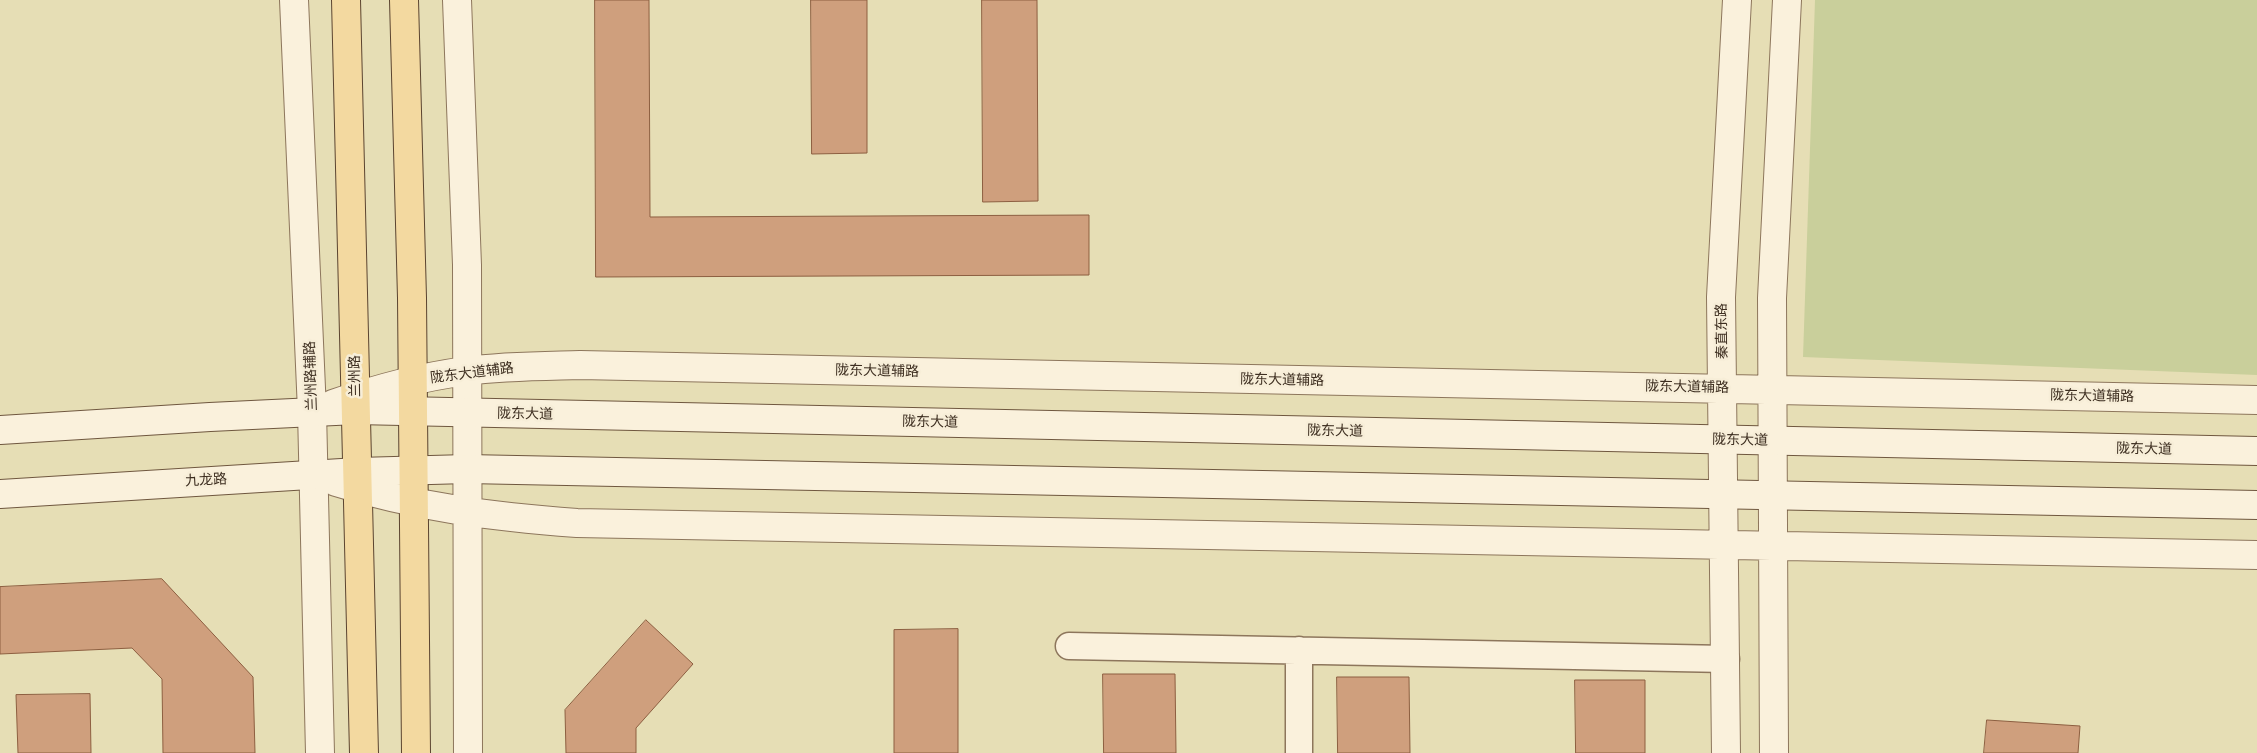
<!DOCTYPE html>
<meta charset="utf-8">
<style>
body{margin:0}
canvas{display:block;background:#f0e4c8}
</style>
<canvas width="2257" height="753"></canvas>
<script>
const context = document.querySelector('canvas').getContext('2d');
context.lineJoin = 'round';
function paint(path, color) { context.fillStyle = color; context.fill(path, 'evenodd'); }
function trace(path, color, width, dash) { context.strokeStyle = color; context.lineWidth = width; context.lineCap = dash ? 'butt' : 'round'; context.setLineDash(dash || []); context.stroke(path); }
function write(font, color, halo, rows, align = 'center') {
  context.font = font + ' "Crimson Pro","Noto Sans SC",serif'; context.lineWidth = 5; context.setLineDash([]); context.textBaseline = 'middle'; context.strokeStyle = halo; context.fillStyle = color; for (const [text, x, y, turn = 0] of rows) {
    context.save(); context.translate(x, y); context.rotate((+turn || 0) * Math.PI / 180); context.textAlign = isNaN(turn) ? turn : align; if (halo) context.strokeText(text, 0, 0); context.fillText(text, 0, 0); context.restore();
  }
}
const farmland = new Path2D(`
 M0 0H2257V753H0Z`);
const green = new Path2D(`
 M1815 0H2257V375L1803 357Z`);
const building = new Path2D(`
 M595 0H649L650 217 1089 215V275L596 277Z
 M811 0H867V153L812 154Z
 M982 0H1037L1038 201 983 202Z
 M162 579 253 677 255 753H163L162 679 132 648 0 654V587Z
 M646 620 693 664 636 728V753H566L565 710Z
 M958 629V753H894V630Z
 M1103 674H1175L1176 753H1104Z
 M1337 677H1409L1410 753H1338Z
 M1575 680H1645V753H1576Z
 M90 694 91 753H18L16 695Z
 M1987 720 2080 726 2078 753H1984Z`);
const minor = new Path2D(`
 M1069 646 1726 659
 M1299 753V650`);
const tertiary = new Path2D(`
 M294 0 312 411 320 753
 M457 0 467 265 468 753
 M333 404C376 389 421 377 466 371 504 366 542 366 580 365L2257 400
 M336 482C415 507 495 517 577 523L2257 555
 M1726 753 1721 297 1737 0
 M1774 753 1772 298 1787 0`);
const secondary = new Path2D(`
 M0 430 210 417 356 410 2257 451
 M0 494 358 472 467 469 2257 505`);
const primary = new Path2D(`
 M346 0 364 753
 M404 0 412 298 416 753`);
const streetNames = [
 ["秦直东路",1722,331,-91],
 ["陇东大道辅路",877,371,1],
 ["陇东大道辅路",472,373,-7],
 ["兰州路辅路",311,376,-92],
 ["兰州路",355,376,-91],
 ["陇东大道辅路",1282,380,1],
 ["陇东大道辅路",1687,387,1],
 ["陇东大道辅路",2092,396,1],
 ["陇东大道",525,414,1],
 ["陇东大道",930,422,1],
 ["陇东大道",1335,431,1],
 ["陇东大道",1740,440,1],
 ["陇东大道",2144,449,1],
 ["九龙路",206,480,-3]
];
paint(farmland, '#e6deb5');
paint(green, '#c9cf9b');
paint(building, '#cf9f7d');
trace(building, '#8d5f41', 1);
trace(minor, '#8d765c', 29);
trace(tertiary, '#8d765c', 30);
trace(secondary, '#6f573f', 30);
trace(primary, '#5b4430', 30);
trace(minor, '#faf1dc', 26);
trace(tertiary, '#faf1dc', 28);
trace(secondary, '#faf1dc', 28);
trace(primary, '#f3d9a0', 28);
write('14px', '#3d2e20', '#f7eed8', streetNames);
</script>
